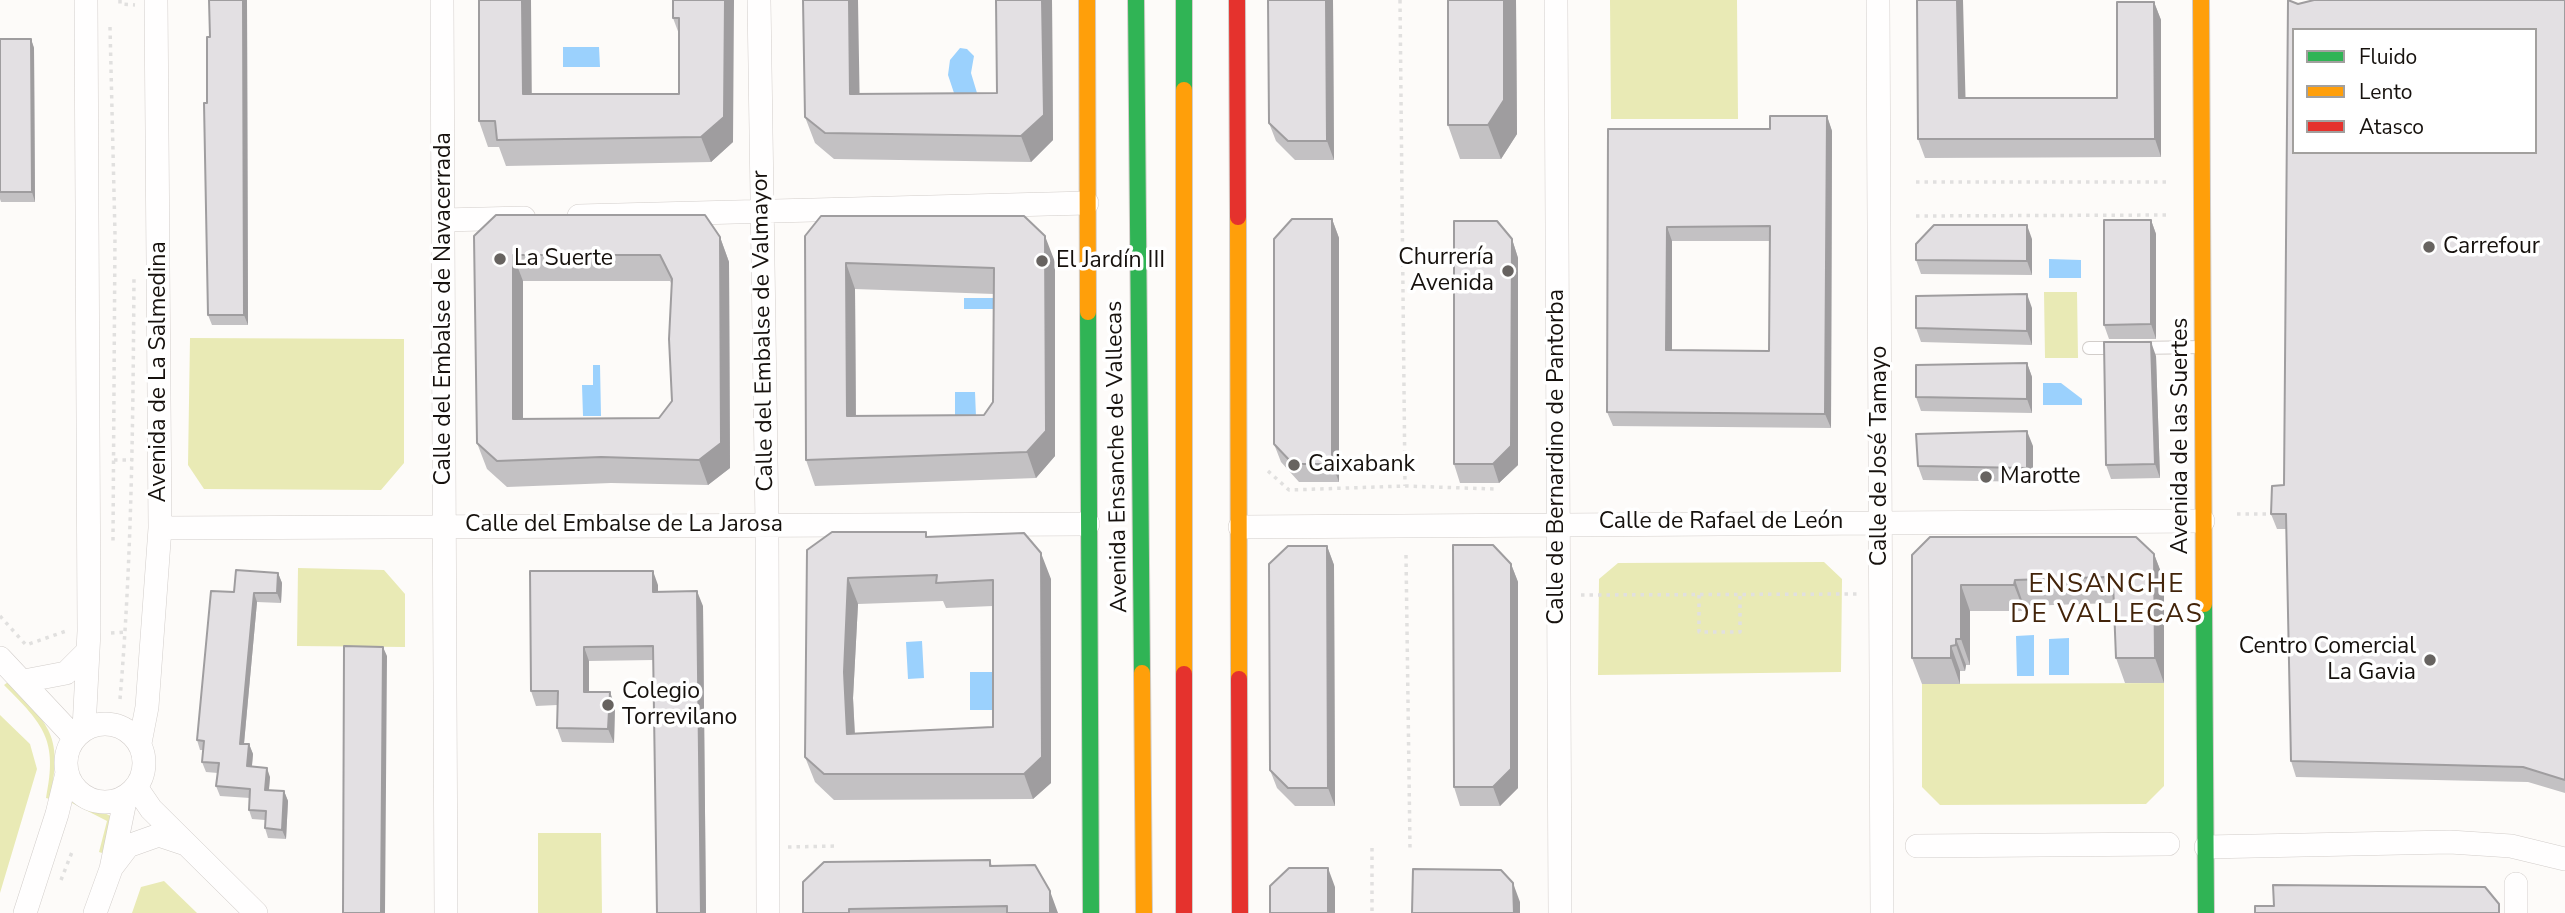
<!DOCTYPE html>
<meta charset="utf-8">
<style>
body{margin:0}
#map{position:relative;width:2565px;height:913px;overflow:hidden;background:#fdfbf9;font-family:"Nunito Sans",sans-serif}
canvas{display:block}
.legend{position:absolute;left:2292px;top:28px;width:245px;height:126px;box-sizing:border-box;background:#fff;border:2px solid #a2a09e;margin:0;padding:9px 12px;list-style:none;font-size:21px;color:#16110d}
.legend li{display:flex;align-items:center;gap:14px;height:35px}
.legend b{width:35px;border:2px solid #a2a09e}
</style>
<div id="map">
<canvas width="2565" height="913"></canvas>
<ul class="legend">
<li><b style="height:9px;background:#30b455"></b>Fluido</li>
<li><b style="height:9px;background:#ff9f0a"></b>Lento</li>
<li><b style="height:9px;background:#e5322d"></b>Atasco</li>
</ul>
</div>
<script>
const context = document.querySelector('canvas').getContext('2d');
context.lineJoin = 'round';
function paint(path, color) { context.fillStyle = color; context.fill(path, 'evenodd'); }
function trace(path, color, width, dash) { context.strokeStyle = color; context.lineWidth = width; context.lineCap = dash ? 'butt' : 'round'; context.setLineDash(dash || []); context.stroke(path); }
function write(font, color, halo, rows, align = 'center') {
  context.font = font + ' "Nunito Sans",sans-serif'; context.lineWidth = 7; context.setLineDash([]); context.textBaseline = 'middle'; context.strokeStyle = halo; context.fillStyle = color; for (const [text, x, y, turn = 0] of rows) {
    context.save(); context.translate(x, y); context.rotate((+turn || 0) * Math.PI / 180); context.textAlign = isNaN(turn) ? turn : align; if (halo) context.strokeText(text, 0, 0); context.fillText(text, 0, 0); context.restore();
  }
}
const green = new Path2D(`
 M1610 0H1737L1738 119H1611Z
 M2044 292H2077L2078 358H2045Z
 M190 338 404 339V463L381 490 204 489 188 465Z
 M1824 562 1842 579 1841 672 1598 675 1599 579 1618 563Z
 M298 568 384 570 405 594V647L297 646Z
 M8 682C50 726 63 735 50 799L46 798C58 740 44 725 4 685Z
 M2164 683V786L2146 804 1940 805 1922 787V684Z
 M0 715 30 744 37 769 0 893Z
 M73 799 113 817 105 854 99 852 107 821 72 803Z
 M538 833H601L602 913H538Z
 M164 881 197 913H132L141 887Z`);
const water = new Path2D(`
 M563 47H599L600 67H563Z
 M960 48 967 49 974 56 971 73 977 93 975 98 955 96 948 75 950 60Z
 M2049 259 2081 260V278H2049Z
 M964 298H995L994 309H964Z
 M593 365H600L601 416H583L582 385H593Z
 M2043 383H2061L2082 399V405H2043Z
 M955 392H975L976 417 955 418Z
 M2034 635V676H2017L2016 636Z
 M2069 638V675H2049V639Z
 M922 641 924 678 908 679 906 642Z
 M970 672H992V710H970Z`);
const path = new Path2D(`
 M120 0V4L135 5
 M1400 0 1405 486
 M110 27 115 234 113 541
 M1916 182H2168
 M1916 216 2169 215
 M114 460H133
 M1268 471 1289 490 1405 486 1494 489
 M2237 514H2273
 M1406 555 1410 848
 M1581 595 1859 594
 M1699 595V632H1740V595
 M0 616 26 645 69 630
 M111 633 127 632
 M120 699C132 558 133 417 134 275
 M788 847 837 846
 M1372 848V913
 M61 880 72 852`);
const lane = new Path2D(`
 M2089 348H2119
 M2137 348 2203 347`);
const street = new Path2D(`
 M442 0 446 913
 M759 0 767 525 768 913
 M1556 0 1560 913
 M1878 0 1882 913
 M579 216 1087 203
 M443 220 524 218
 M1240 527 2203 521
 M160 528 1088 524
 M0 658 74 737
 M24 681 66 673 86 653
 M66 763a39 39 0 1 1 78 0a39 39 0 1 1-78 0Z
 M84 729 89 631 86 0
 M140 743 147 707 160 528 156 0
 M136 787 151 809 256 913
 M1917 846 2168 844
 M2206 847 2450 842 2511 846 2565 859
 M112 867 128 846 159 835 183 843
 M25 913 57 814 67 773
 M95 913 111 869 126 796
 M2516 913V884`);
const fast = new Path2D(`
 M1136 0 1142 673
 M1184 0V90
 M1088 312 1091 913
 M2204 604 2206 913`);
const slow = new Path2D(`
 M1087 0 1088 312
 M2201 0 2204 604
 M1184 90V674
 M1238 217 1239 679
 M1142 673 1144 913`);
const jam = new Path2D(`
 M1237 0 1238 217
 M1184 674V913
 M1239 679 1240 913`);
const wall = new Path2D(`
 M209 0H247L248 325H212L208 315 207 103 210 37Z
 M673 0 733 142 711 162 506 166 499 147H488L479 121 532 94H679V34L673 18Z
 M996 0H1052L1053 140 1031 162 834 159 815 143 805 117 859 94 997 93Z
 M1333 0 1334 160H1295L1276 141 1269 123Z
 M1448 0H1516L1517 134 1501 159H1460L1448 125Z
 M2565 0V793L2528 782 2296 777 2291 761 2286 529H2277L2271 514 2284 485 2298 4Z
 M2154 2 2161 20V157L1925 158 1918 139 1965 98H2117Z
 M0 39H31L34 48 35 202H1L0 199Z
 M1827 116 1832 131 1831 428 1613 426 1607 412 1608 129H1770ZM1672 241H1770L1769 351 1672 350Z
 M1332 219 1339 238V482H1299L1281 462 1274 444Z
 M2151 220 2156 234V339H2109L2104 325Z
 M474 236 720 237 729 262 730 468 708 485 611 483 507 487 487 469 477 443ZM523 281H670L672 285V401L659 418 523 419Z
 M805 236 1055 262V456L1036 478 815 486 806 460ZM855 289 994 294 993 402 984 415 856 416Z
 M1512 239 1518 258V465L1499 483H1460L1454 464Z
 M2032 239V275L1921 274 1916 260Z
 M2032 308V345L1921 342 1916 328Z
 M2156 356 2160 478 2111 479 2106 465Z
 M2027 363 2032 377V413L1921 411 1916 397Z
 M2033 446V482L1923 480 1918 466Z
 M928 537 1051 579V783L1033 799 834 800 815 782 805 757 807 550ZM943 601 946 608 993 606V727L855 734 853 698 858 604Z
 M1327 546 1334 565 1335 806H1295L1277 788 1270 770Z
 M2154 554 2164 580V683H2125L2116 658 2114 606 2113 603 2024 606V611H1970V665H1966L1965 671H1960V684H1922L1912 658V555Z
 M1511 564 1518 582V788L1500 806H1460L1454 787Z
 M278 573 282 583 281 603 257 602 244 744H249L253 754 252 766 270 777 269 790 284 791 288 801 286 839 268 838 265 828V820L252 819 249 810 250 798 220 796 216 786 218 773 206 772 202 762 204 750H200L197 740 234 592Z
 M658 585V592L703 606 706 913H657L653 660 589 661V692L615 706 614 743 562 742 557 728V705L536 706 531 691Z
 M990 860 992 866 1058 913H803Z`);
const shadedWall = new Path2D(`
 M243 0H247L248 325 244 315Z
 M522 0H531L532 120 523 94Z
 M725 0H734L733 142 711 162 701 137Z
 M849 0H858L860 120 850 94Z
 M1042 0H1052L1053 140 1031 162 1021 136Z
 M1326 0H1333L1334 160 1327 141Z
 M1504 0H1516L1517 134 1501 159 1488 125Z
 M1957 0H1963L1966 117 1959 98Z
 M2154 2 2161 20V157L2155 139Z
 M31 39 34 48 35 202 32 192Z
 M1827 116 1832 131 1831 428 1825 414Z
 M1332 219 1339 238V482L1332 464Z
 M2151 220 2156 234V339L2151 324Z
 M2027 225 2032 239V275L2027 261Z
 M1667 227 1672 241V365L1666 350Z
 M1045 236 1055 262V456L1036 478 1027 452Z
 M720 237 729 262 730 468 708 485 699 460Z
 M1512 239 1518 258V465L1499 483 1493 464Z
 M513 255 523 281V445L513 419Z
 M846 263 855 289 856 442 847 416Z
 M2027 294 2032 308V345L2027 331Z
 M2151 342 2156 356 2160 478 2155 464Z
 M2027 363 2032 377V413L2027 399Z
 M2027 431 2033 446V482L2027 468Z
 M1327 546 1334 565 1335 806 1328 788Z
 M1041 553 1051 579V783L1033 799 1024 774Z
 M2154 554 2164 580V683L2155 658Z
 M1511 564 1518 582V788L1500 806 1493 787Z
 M653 571 658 585V607L653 592Z
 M278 573 282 583 281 603 277 593Z
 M848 578 858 604 853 698 856 760 847 734 844 672Z
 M2015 580 2024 606V611L2014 585Z
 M1961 585 1970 611V665L1961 639Z
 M697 591 703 606 706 913H701Z
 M254 593 257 602 243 754 240 744Z
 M1956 639 1966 665 1965 671 1956 645Z
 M1951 646 1960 671V684L1951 658Z
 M383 647 387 656 385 913H381Z
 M584 647 589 661V706L584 692Z
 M610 692 615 706 614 743 608 729Z
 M249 744 253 754 251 775 247 766Z
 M267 768 270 777 268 799 265 790Z
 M284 791 288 801 286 839 282 830Z
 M1328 868 1335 887V913H1328Z
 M1513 883 1520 902V913H1514Z
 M1050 891 1058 913H1050Z`);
const building = new Path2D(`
 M209 0H243L244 315H208L204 103H207V37H210Z
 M479 0H522L523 94H679V18H673V0H725L724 117 701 137 497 140 495 121H479Z
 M803 0H849L850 94 997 93 996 0H1042L1044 115 1021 136 825 133 805 117Z
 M1268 0H1326L1327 141H1288L1269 123Z
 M1448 0H1504V100L1488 125H1448Z
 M1917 0H1957L1959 98H2117V2H2154L2155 139H1918Z
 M2288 0 2298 4 2314 0H2565V780L2523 767 2291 761 2286 514H2271L2272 486 2284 485ZM2294 30H2535V152H2294Z
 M0 39H31L32 192H0Z
 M1770 116H1827L1825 414 1607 412 1608 129H1770ZM1770 226 1769 351 1666 350 1667 227Z
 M496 215H705L720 237 721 443 699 460 601 457 497 461 477 443 474 236ZM513 255H660L672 279 669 339 672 401 659 418 513 419Z
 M821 216H1024L1045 236 1046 431 1027 452 806 460 805 236ZM846 263 994 268 993 402 984 415 847 416Z
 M1292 219H1332V464H1293L1274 444V239Z
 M2104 220H2151V324L2104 325Z
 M1454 221H1497L1512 239 1511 446 1493 464H1454Z
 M1934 225H2027V261L1916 260V244Z
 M2027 294V331L1916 328V296Z
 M2104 342H2151L2155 464 2106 465Z
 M2027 363V399L1916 397V365Z
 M2027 431V468L1918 466 1916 434Z
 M832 532H926V537L1024 533 1041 553 1042 757 1024 774H824L805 757 807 550ZM937 575 936 583 993 580V727L847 734 844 672 848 578Z
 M1930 537H2136L2154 554 2155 658H2116L2113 582H2105V577L2015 580 2014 585H1961V639H1956V645L1951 646V658H1912V555Z
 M1453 545H1493L1511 564V769L1493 787H1454Z
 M1288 546H1327L1328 788H1288L1270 770 1269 564Z
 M236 570 278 573 277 593H254L240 744H249L247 766 267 768 265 790 284 791 282 830 265 828 266 811 249 810 250 789 216 786 219 763 202 762 204 741 197 740 211 591 234 592Z
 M530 571H653V592L697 591 701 913H657L653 646 584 647V692H610L608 729 557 728 558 691H531Z
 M344 646 383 647 381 913H343Z
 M990 860V866L1035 865 1050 891V913H1007V906L849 909V913H803V882L824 862Z
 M1289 868H1328V913H1270V886Z
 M1413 869 1501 870 1513 883 1514 913H1412Z
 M2273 885 2485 887 2499 904V913H2255V906H2274Z`);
const markers = [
 [2429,247,7,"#676360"],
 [500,259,7,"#676360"],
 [1042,261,7,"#676360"],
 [1508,271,7,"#676360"],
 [1294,465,7,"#676360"],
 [1986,477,7,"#676360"],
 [2430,660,7,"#676360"],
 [608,705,7,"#676360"]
];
const poiNames = [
 ["Carrefour",2443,247],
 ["Churrería",1494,258,"right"],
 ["Avenida",1494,284,"right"],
 ["La Suerte",514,259],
 ["El Jardín III",1056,261],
 ["Caixabank",1308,465],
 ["Marotte",2000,477],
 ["Centro Comercial",2416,647,"right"],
 ["La Gavia",2416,673,"right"],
 ["Colegio",622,692],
 ["Torrevilano",622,718]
];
const streetNames = [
 ["Calle del Embalse de Navacerrada",444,309,-90],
 ["Calle del Embalse de Valmayor",764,331,-91],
 ["Avenida de La Salmedina",159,372,-90],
 ["Avenida de las Suertes",2181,436,-90],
 ["Calle de José Tamayo",1880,456,-90],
 ["Avenida Ensanche de Vallecas",1118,457,-91],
 ["Calle de Bernardino de Pantorba",1557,457,-90],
 ["Calle de Rafael de León",1721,522],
 ["Calle del Embalse de La Jarosa",624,525]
];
const quarterNames = [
 ["ENSANCHE",2107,586],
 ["DE VALLECAS",2107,616]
];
paint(green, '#e9eab5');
paint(water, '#9bd1fd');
trace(lane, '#d2cdca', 14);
trace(street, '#d2cdca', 24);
trace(fast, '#d2cdca', 18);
trace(slow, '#d2cdca', 18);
trace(jam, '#d2cdca', 18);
trace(path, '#e1e0df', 3.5, [3.5, 5]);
trace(lane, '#fffefe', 12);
trace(street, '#fffefe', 23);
trace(fast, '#30b455', 16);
trace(slow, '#ff9f0a', 16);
trace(jam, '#e5322d', 16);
paint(wall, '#c3c1c3');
paint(shadedWall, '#9f9d9f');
paint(building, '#e3e0e3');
trace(building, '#9f9d9f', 2);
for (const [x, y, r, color] of markers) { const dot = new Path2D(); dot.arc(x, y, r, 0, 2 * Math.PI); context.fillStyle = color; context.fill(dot); trace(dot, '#fff', 2.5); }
write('23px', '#16110d', '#fff', poiNames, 'left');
write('23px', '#16110d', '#fff', streetNames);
context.letterSpacing = '2px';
write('26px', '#43240a', '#fff', quarterNames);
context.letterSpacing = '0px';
</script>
